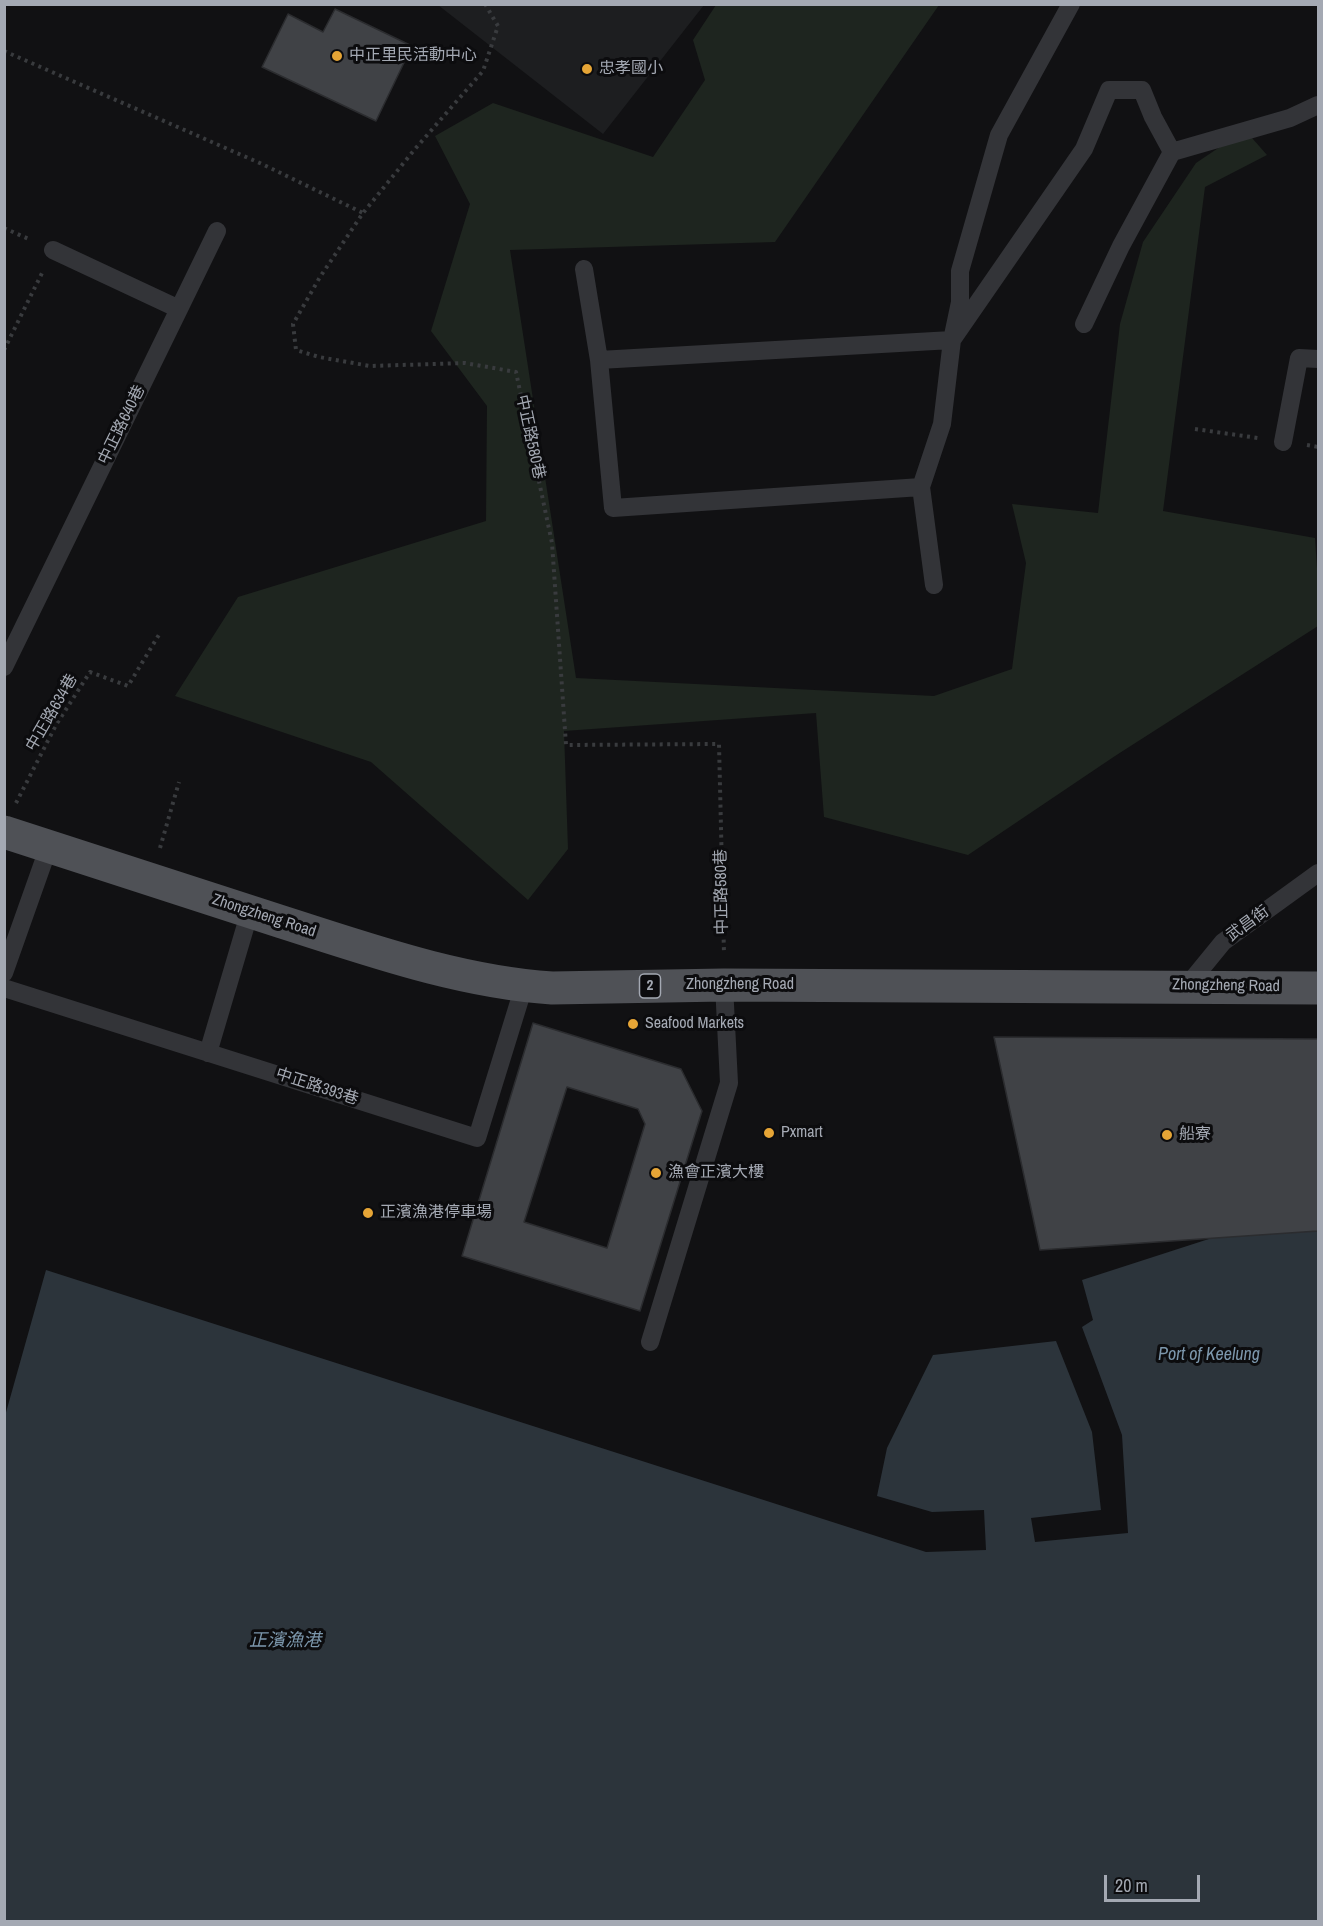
<!DOCTYPE html>
<meta charset="utf-8">
<style>
body{margin:0}
#map{position:relative;width:1323px;height:1926px;overflow:hidden;background:#111113;font-family:"Archivo Narrow",sans-serif}
canvas{display:block}
.frame{position:absolute;inset:0;border:6px solid #a4a9b3;pointer-events:none}
.scale{position:absolute;left:1104px;top:1875px;width:96px;height:27px;box-sizing:border-box;border:3px solid #a4a9b3;border-top:0;padding-left:8px;font-size:18px;line-height:21px;white-space:nowrap;color:#a4a9b3;-webkit-text-stroke:4px #0c0c0e;paint-order:stroke}
</style>
<div id="map">
<canvas width="1323" height="1926"></canvas>
<div class="frame"></div>
<div class="scale">20 m</div>
</div>
<script>
const context = document.querySelector('canvas').getContext('2d');
context.lineJoin = 'round';
function paint(path, color) { context.fillStyle = color; context.fill(path, 'evenodd'); }
function trace(path, color, width, dash) { context.strokeStyle = color; context.lineWidth = width; context.lineCap = dash ? 'butt' : 'round'; context.setLineDash(dash || []); context.stroke(path); }
function write(font, color, halo, rows, align = 'center') {
  context.font = font + ' "Archivo Narrow","Noto Sans TC",sans-serif'; context.lineWidth = 6; context.setLineDash([]); context.textBaseline = 'middle'; context.strokeStyle = halo; context.fillStyle = color; for (const [text, x, y, turn = 0] of rows) {
    context.save(); context.translate(x, y); context.rotate((+turn || 0) * Math.PI / 180); context.textAlign = isNaN(turn) ? turn : align; if (halo) context.strokeText(text, 0, 0); context.fillText(text, 0, 0); context.restore();
  }
}
const built = new Path2D(`
 M438 5H704L603 134Z`);
const green = new Path2D(`
 M716 5H939L775 242 510 250 576 678 934 696 1012 669 1026 563 1012 504 1098 513 1120 324 1143 242 1196 163 1245 130 1267 155 1205 187 1163 511 1315 538 1318 583V626L1115 756 968 855 824 817 816 713 564 731 568 849 528 900 371 762 175 696 238 597 486 521 487 406 431 331 470 204 435 136 493 103 653 157 705 80 693 40Z`);
const water = new Path2D(`
 M1283 1215 1318 1218V1921L5 1922V1416L46 1270 926 1552 986 1550 984 1510 932 1512 877 1496 887 1448 933 1355 1056 1341 1092 1432 1101 1510 1031 1518 1035 1542 1128 1533 1122 1435 1082 1327 1093 1320 1082 1280Z`);
const building = new Path2D(`
 M335 9 412 46 376 121 262 67 288 14 323 32Z
 M533 1023 681 1069 702 1111 640 1311 462 1256ZM567 1087 638 1109 645 1124 607 1248 524 1222Z
 M994 1037 1318 1039V1231L1040 1250Z`);
const path = new Path2D(`
 M485 4 498 26 483 71 415 149 363 213 320 277 293 324 296 350 319 357 370 366 465 363 516 372 552 543 566 745 719 744 724 954
 M4 51 262 164 363 213
 M4 228 31 240
 M4 350 42 273
 M1195 429 1258 438
 M1307 445 1318 447
 M16 803 56 725 90 672 128 686 160 633
 M160 848 179 782`);
const service = new Path2D(`
 M584 269 599 360 613 508 921 487
 M179 309 217 231
 M1084 324 1121 246 1172 152
 M599 360 952 340 960 302V271L999 135 1071 4
 M1283 442 1299 358 1318 359
 M934 585 921 487 942 424 952 340 1084 149 1109 90H1142L1153 117 1172 152 1290 118 1318 105
 M4 667 179 309 53 250
 M4 973 49 846
 M1187 986 1223 942 1318 873
 M4 988 477 1138 524 986
 M208 1053 250 911
 M650 1342 729 1083 724 985`);
const primary = new Path2D(`
 M4 832C97 862 190 892 282 922 370 950 460 982 552 988L724 985 1318 988`);
const markers = [
 [337,56,6,"#e6a536"],
 [587,69,6,"#e6a536"],
 [633,1024,6,"#e6a536"],
 [769,1133,6,"#e6a536"],
 [1167,1135,6,"#e6a536"],
 [656,1173,6,"#e6a536"],
 [368,1213,6,"#e6a536"]
];
const shields = [
 [650,986,21]
];
const shieldNames = [
 ["2",650,986]
];
const poiNames = [
 ["中正里民活動中心",349,56],
 ["忠孝國小",599,69],
 ["Seafood Markets",645,1024],
 ["Pxmart",781,1133],
 ["船寮",1179,1135],
 ["漁會正濱大樓",668,1173],
 ["正濱漁港停車場",380,1213]
];
const streetNames = [
 ["中正路640巷",122,425,-64],
 ["中正路580巷",530,437,78],
 ["中正路634巷",52,713,-60],
 ["中正路580巷",722,892,-91],
 ["Zhongzheng Road",264,916,18],
 ["武昌街",1248,924,-36],
 ["Zhongzheng Road",740,985],
 ["Zhongzheng Road",1226,986,1],
 ["中正路393巷",317,1087,18]
];
const waterNames = [
 ["Port of Keelung",1209,1355],
 ["正濱漁港",285,1641]
];
paint(built, '#1d1e20');
paint(green, '#1e251f');
paint(water, '#2c343b');
paint(building, '#404246');
trace(building, '#2b2c2f', 1.5);
trace(path, '#393b3e', 4, [3, 4.5]);
trace(service, '#333438', 18);
trace(primary, '#4f5156', 33);
for (const [x, y, r, color] of markers) { const dot = new Path2D(); dot.arc(x, y, r, 0, 2 * Math.PI); context.fillStyle = color; context.fill(dot); trace(dot, '#0c0c0e', 2); }
for (const [x, y, w] of shields) { const box = new Path2D(); box.roundRect(x - w / 2, y - 12, w, 24, 4.5); context.fillStyle = '#0c0c0e'; context.fill(box); trace(box, '#a4a9b3', 1.5); }
write('bold 15px', '#a4a9b3', null, shieldNames);
write('16px', '#a4a9b3', '#0c0c0e', poiNames, 'left');
write('16px', '#a4a9b3', '#0c0c0e', streetNames);
write('italic 18px', '#7c97ac', '#0c0c0e', waterNames);
</script>
